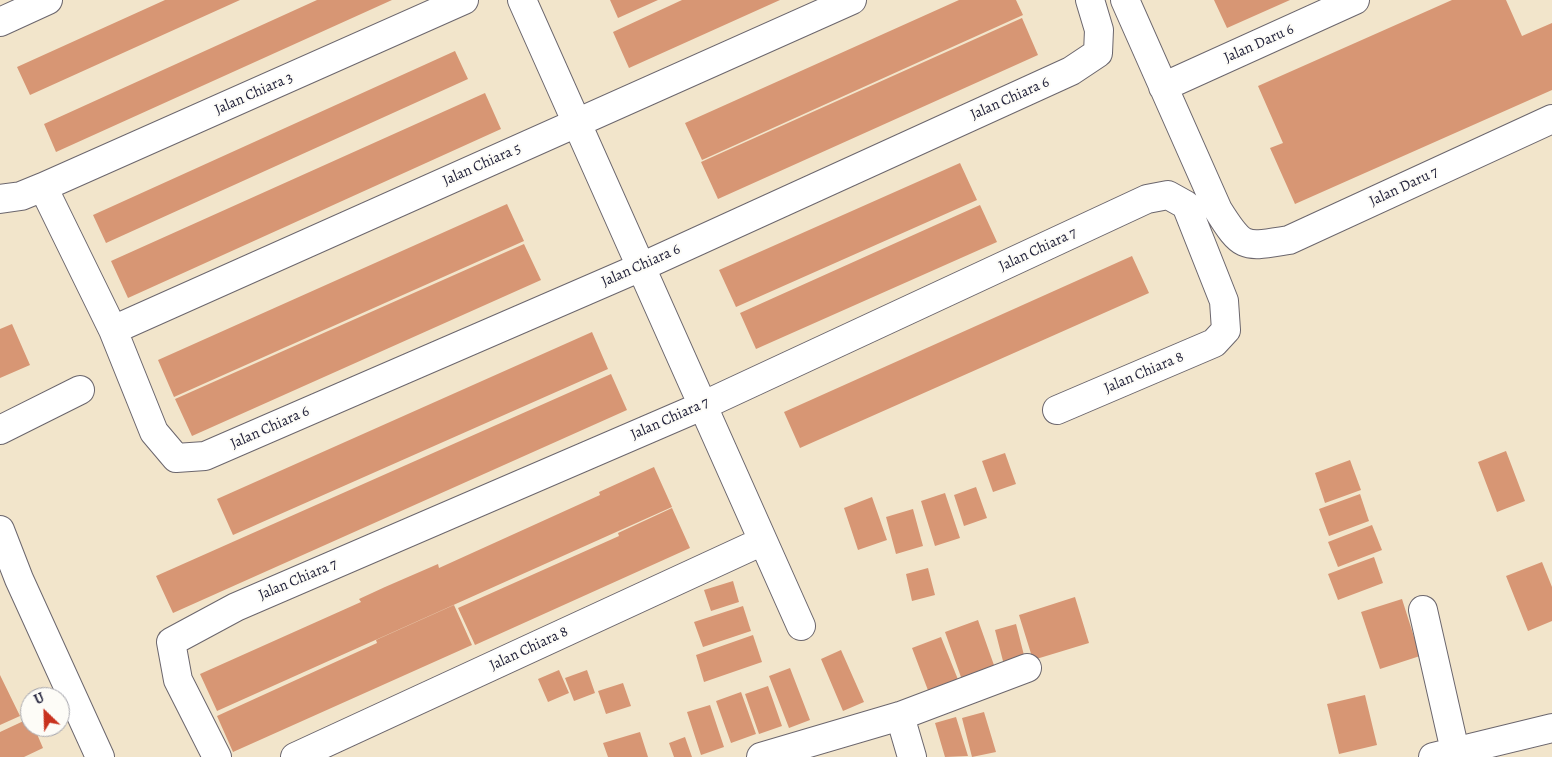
<!DOCTYPE html>
<style>
body{margin:0}
#map{position:relative;width:1552px;height:757px;overflow:hidden;background:#f2e5cb;font-family:Alegreya,serif}
canvas{display:block}
.north{position:absolute;left:20px;top:687px;width:50px;height:50px;box-sizing:border-box;background:#fdfcf7;border:1px solid #a5a5ac;border-radius:50%;rotate:336deg;font-size:14px;font-weight:700;line-height:20px;text-align:center;color:#22223b}
.north::after{content:'';display:block;margin:auto;width:18px;height:22px;background:#c8321e;clip-path:polygon(50% 0,100% 100%,50% 72%,0 100%)}
</style>
<div id="map">
<canvas width="1552" height="757"></canvas>
<div class="north">U</div>
</div>
<script>
const context = document.querySelector('canvas').getContext('2d');
context.lineJoin = 'round';
function paint(path, color) { context.fillStyle = color; context.fill(path, 'evenodd'); }
function trace(path, color, width, dash) { context.strokeStyle = color; context.lineWidth = width; context.lineCap = dash ? 'butt' : 'round'; context.setLineDash(dash || []); context.stroke(path); }
function write(font, color, halo, rows, align = 'center') {
  context.font = font + ' Alegreya,serif'; context.lineWidth = 4; context.setLineDash([]); context.textBaseline = 'middle'; context.strokeStyle = halo; context.fillStyle = color; for (const [text, x, y, turn = 0] of rows) {
    context.save(); context.translate(x, y); context.rotate((+turn || 0) * Math.PI / 180); context.textAlign = isNaN(turn) ? turn : align; if (halo) context.strokeText(text, 0, 0); context.fillText(text, 0, 0); context.restore();
  }
}
const building = new Path2D(`
 M165 0H240L30 95 17 67Z
 M317 0H392L56 152 44 124Z
 M610 0H658L618 18Z
 M682 0H780L629 68 613 32Z
 M959 0H1016L1023 15 702 160 685 123Z
 M1214 0H1290L1227 28Z
 M1452 0H1506L1522 36 1552 23V90L1295 204 1270 148 1283 143 1258 86Z
 M1022 18 1038 55 718 199 701 162Z
 M455 51 468 79 106 243 93 215Z
 M485 93 501 129 128 298 111 261Z
 M960 163 977 200 736 307 719 270Z
 M507 204 524 241 174 397 158 360Z
 M980 205 997 242 756 349 740 313Z
 M524 244 541 280 192 436 175 399Z
 M1132 256 1149 293 800 448 784 412Z
 M12 324 30 365 0 378V329Z
 M592 332 608 369 233 535 217 499Z
 M611 374 627 410 173 613 156 576Z
 M1506 451 1525 501 1497 512 1478 462Z
 M1005 453 1016 484 993 492 982 461Z
 M1350 460 1361 490 1325 503 1315 473Z
 M654 467 672 507 217 711 200 674 361 602 359 599 385 587 438 564 439 568 600 495 599 492Z
 M976 487 987 518 964 526 954 495Z
 M945 493 960 538 935 546 921 501Z
 M1360 494 1369 521 1329 536 1319 509Z
 M872 497 887 540 858 550 844 508Z
 M672 508 690 548 475 645 458 608 619 536 618 533Z
 M913 509 923 546 896 554 886 517Z
 M1372 525 1382 550 1338 567 1328 542Z
 M1374 557 1383 583 1338 600 1328 574Z
 M1542 562 1552 587V621L1528 631 1506 576Z
 M928 568 935 595 912 601 906 574Z
 M733 581 739 602 711 611 704 590Z
 M1075 597 1089 643 1033 660 1019 615Z
 M1402 599 1420 656 1380 669 1361 612Z
 M454 605 472 645 233 752 217 716 377 643 376 640Z
 M743 606 751 631 703 647 694 622Z
 M978 620 995 668 962 680 945 632Z
 M1016 624 1025 659 1004 665 995 630Z
 M753 635 762 662 704 682 696 655Z
 M941 637 959 682 929 693 912 648Z
 M841 650 864 702 843 711 821 659Z
 M790 668 810 720 789 728 769 676Z
 M559 670 569 693 548 702 538 679Z
 M587 670 595 693 574 701 565 678Z
 M0 675 20 716 0 725Z
 M623 683 631 706 606 714 598 691Z
 M768 686 782 726 759 734 745 694Z
 M741 692 756 734 731 743 716 701Z
 M1365 695 1377 745 1339 754 1327 704Z
 M710 705 724 747 701 755 687 712Z
 M984 712 996 752 972 757 962 718Z
 M956 717 968 756 945 757 935 723Z
 M30 718V727H34L43 748 24 757H0V732Z
 M640 732 648 757H608L603 743Z
 M685 737 692 757H674L669 743Z`);
const street = new Path2D(`
 M522 0 801 626
 M1125 0 1218 210C1243 250 1244 247 1289 240L1552 119
 M0 22 48 0
 M1163 87 1355 0
 M43 187 464 0
 M0 199 21 196 43 187 113 330 154 432 176 458 205 456 641 267 1071 71 1098 53 1099 30 1090 0
 M113 330 852 0
 M0 430 80 390
 M0 530 19 579 100 757
 M1423 610 1455 751
 M900 716 912 757
 M217 757 178 680 171 642 236 607 702 406 1147 199 1168 195 1186 205 1224 301 1226 330 1214 343 1057 410
 M295 757 763 541
 M761 757 900 716 1027 668
 M1433 757 1552 728`);
const streetNames = [
 ["Jalan Daru 6",1259,44,-24],
 ["Jalan Chiara 3",254,94,-24],
 ["Jalan Chiara 6",1010,99,-24],
 ["Jalan Chiara 5",482,165,-24],
 ["Jalan Daru 7",1404,187,-25],
 ["Jalan Chiara 7",1038,250,-25],
 ["Jalan Chiara 6",641,266,-24],
 ["Jalan Chiara 8",1144,373,-23],
 ["Jalan Chiara 7",670,419,-24],
 ["Jalan Chiara 6",270,428,-24],
 ["Jalan Chiara 7",298,580,-23],
 ["Jalan Chiara 8",529,649,-25]
];
paint(building, '#d79674');
trace(street, '#6b666d', 30);
trace(street, '#fff', 28);
write('15px', '#22223b', '#fdfcf7', streetNames);
</script>
